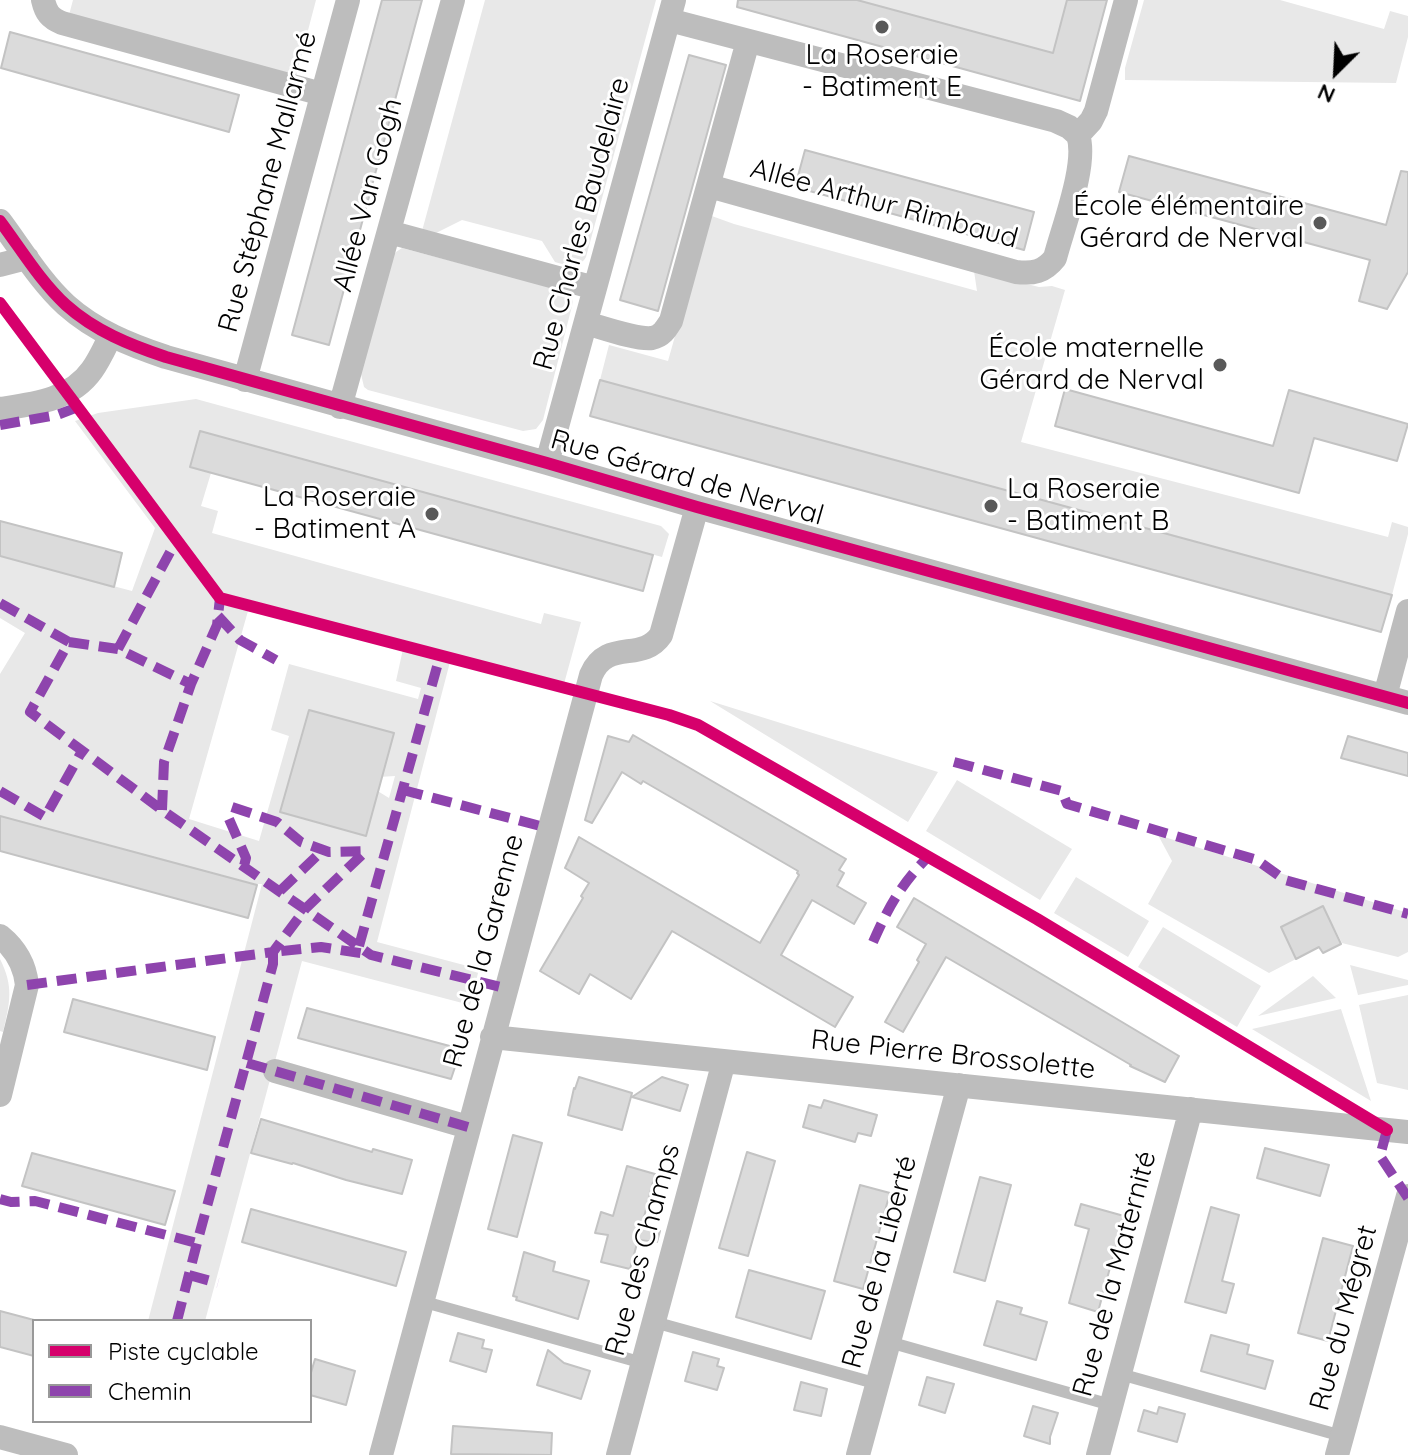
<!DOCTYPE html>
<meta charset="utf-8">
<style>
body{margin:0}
#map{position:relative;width:1408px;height:1455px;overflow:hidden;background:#fff;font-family:Quicksand,sans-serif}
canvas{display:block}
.legend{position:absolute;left:32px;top:1319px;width:280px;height:104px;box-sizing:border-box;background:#fff;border:2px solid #999;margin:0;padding:10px 14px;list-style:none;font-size:24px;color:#000}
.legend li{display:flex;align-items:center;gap:16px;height:40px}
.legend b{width:40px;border:2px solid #999}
.north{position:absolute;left:1296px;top:32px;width:80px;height:80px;-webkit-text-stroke:6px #fff;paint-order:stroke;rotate:204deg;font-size:22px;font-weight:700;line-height:32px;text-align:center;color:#000}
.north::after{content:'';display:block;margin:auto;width:28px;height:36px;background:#000;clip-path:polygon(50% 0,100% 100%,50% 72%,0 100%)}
</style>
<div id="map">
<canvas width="1408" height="1455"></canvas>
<ul class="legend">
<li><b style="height:10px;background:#d6006c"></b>Piste cyclable</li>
<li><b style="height:10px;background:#8e44ad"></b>Chemin</li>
</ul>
<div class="north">N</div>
</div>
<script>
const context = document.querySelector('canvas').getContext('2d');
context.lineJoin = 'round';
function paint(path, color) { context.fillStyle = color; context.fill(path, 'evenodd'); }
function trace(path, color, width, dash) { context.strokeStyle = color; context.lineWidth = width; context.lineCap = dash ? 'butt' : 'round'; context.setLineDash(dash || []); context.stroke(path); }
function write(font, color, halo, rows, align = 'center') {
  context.font = font + ' Quicksand,sans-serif'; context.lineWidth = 6; context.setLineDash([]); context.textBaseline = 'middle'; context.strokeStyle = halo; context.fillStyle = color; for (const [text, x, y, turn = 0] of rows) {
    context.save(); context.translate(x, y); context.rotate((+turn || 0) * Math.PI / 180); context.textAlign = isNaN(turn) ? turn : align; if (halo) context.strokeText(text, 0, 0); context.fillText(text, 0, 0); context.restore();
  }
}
const green = new Path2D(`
 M73 0H316L296 76 69 15Z
 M485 0H656L586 257C579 270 566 265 555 262L542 241 462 220 434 234 422 231Z
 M857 0H1067L1053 53Z
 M1144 0H1280L1384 29 1390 11 1408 16V37L1396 83 1125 80V68Z
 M709 215 734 224 977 291 974 271 1039 287 1052 286 1065 290 1021 442 1388 537 1392 522 1408 527V534L1392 595 600 380 609 345 668 361Z
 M402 248 561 290 570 293 573 302 543 420 536 429 523 431 368 390 364 387 361 374 391 258 396 252Z
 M196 399 661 526 669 534 662 557 200 431 190 467 211 473 201 506 218 511 212 533 541 624 544 613 581 622 562 691 450 662 377 942 479 969 470 1005 302 961 205 1321H148L262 884H255L0 816V674L25 633 0 618V556L132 591 155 528 75 421 98 413ZM248 611 271 617 272 614 403 649 396 681 421 688 418 699 289 664 271 730 289 736 259 841 189 819ZM309 710 394 733 388 756 379 777 395 776 389 798 376 790 370 812 372 813 366 835 281 812Z
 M710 701 938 772 908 822Z
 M957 780 1072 849 1040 900 926 831Z
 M1158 835 1408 913V952L1398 957 1342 943 1323 906 1281 927 1296 959 1269 973 1148 904 1172 861Z
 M1076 877 1149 921 1128 957 1054 913Z
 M1163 927 1261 986 1237 1027 1138 967Z
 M0 959C14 987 10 1002 3 1032L0 1031Z
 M1350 965 1408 980V985L1358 995Z
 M1313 976 1336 998 1258 1016Z
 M1408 995V1090L1377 1083 1359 1005Z
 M1341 1009 1371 1101 1252 1029Z`);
const building = new Path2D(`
 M382 0H422L329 345 292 335Z
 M738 0H857L1053 53 1067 0H1107L1080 101 737 7Z
 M10 32 239 95 229 132 1 68Z
 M689 55 726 65 658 311 620 300Z
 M805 150 1034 212 1024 250 795 187Z
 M1129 156 1386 225 1401 171 1408 172V272L1387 309 1359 301 1370 260 1119 192Z
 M600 380 1392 595 1381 632 590 416Z
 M1065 389 1273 446 1289 390 1408 424 1397 461 1314 438 1299 493 1055 426Z
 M200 431 653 555 643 591 190 467Z
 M0 521 122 553 114 587 0 556Z
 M309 710 394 733 366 836 280 812Z
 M633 735 846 859 839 870 844 873 837 886 866 903 854 924 812 900 781 955 853 997 835 1027 672 931 631 999 590 974 579 994 540 971 583 898 581 896 589 883 565 868 579 837 760 943 799 875 797 873 798 871 717 824 643 781 641 784 622 772 592 823 585 820 608 736 629 742Z
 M1348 736 1408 753V776L1341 758Z
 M0 816 257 885 248 918 0 851Z
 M914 898 1179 1056 1165 1082 1130 1066 1131 1065 946 957 903 1032 885 1022 919 962 917 960 926 944 897 927Z
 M1323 906 1341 944 1323 953 1319 947 1296 959 1281 927Z
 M73 999 215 1037 207 1070 64 1032Z
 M307 1008 461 1049 451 1079 298 1038Z
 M579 1077 632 1093 622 1130 568 1115 574 1088 575 1089Z
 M662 1077 688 1085 680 1111 632 1097Z
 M824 1100 877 1115 871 1136 858 1133 855 1142 803 1127 809 1105 821 1108Z
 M261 1119 372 1152 373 1149 412 1160 402 1194 346 1180 293 1163 292 1164 251 1153Z
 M513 1135 542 1143 517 1237 488 1229Z
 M1265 1148 1329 1165 1320 1196 1257 1178Z
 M747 1152 775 1161 748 1256 719 1248Z
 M32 1153 175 1191 165 1225 22 1186Z
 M627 1166 655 1174 642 1225 660 1231 657 1242 638 1240 630 1269 601 1262 608 1235 595 1233 601 1212 613 1216Z
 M980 1177 1011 1185 985 1281 954 1272Z
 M860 1185 890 1193 863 1289 834 1281Z
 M1081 1204 1124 1216 1098 1312 1069 1303 1089 1229 1075 1225Z
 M1211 1207 1239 1215 1222 1281 1234 1284 1226 1313 1185 1302Z
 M251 1209 406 1252 396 1286 242 1242Z
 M1323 1238 1353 1246 1328 1341 1298 1333Z
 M524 1252 555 1262 553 1271 589 1281 578 1319 516 1300 517 1297 513 1296Z
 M749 1270 825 1291 811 1339 736 1317Z
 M997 1301 1022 1308 1020 1314 1047 1322 1036 1360 984 1345Z
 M0 1311 34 1320V1356L0 1347Z
 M458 1333 484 1340 482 1348 492 1350 486 1372 450 1361Z
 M1211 1335 1249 1345 1247 1354 1273 1361 1265 1389 1201 1371Z
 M548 1350 564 1363 590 1371 581 1399 537 1385Z
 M693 1352 719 1359 717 1366 724 1368 717 1390 685 1381Z
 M315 1359 355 1371 346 1405 310 1395V1376Z
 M927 1377 954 1384 945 1413 919 1405Z
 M801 1382 827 1389 821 1416 794 1410Z
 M1033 1406 1058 1413 1050 1437V1444L1024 1436Z
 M1159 1407 1185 1414 1177 1442 1138 1431 1144 1410 1157 1414Z
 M453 1426 552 1433 551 1455 451 1454Z`);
const service = new Path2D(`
 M421 1301 643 1363
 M654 1322 878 1384
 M889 1342 1111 1405
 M1120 1374 1342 1436`);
const minor = new Path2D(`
 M43 0C46 13 50 18 62 23L322 94
 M669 20 1056 121 1069 127 1078 135
 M1078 135 1091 121 1096 111 1126 0
 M709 186 1016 272C1033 274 1044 272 1055 258 1063 227 1088 163 1078 135
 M0 221C21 249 40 281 66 305 95 331 130 345 166 357L547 463 697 507 1408 703
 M389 232 595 288
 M0 265 27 258
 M586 323C601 327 637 340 652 338 662 336 666 329 671 321L748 41
 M245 380 348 0
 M340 407 453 0
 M0 409C34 404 71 400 92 370 100 359 105 347 111 335
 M547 463 674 0
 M1385 696 1408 611
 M0 936C16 949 25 965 27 985L0 1095
 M492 1037 1408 1132
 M275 1071 468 1127
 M0 1437 66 1455
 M381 1455 591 675C607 638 642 663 661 635L697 507
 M618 1455 724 1061
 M858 1455 959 1085
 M1098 1455 1191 1109
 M1337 1455 1408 1196`);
const quiet = new Path2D(`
 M0 425 57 415 78 407
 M0 603 69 642 30 712 162 810 371 955 505 988
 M218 616 240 640 276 660
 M69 642 118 649 191 684
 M118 649 176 541
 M954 762 1062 791 1067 804 1257 860 1285 880 1408 914
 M403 790 548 828
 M0 791 45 817 82 751
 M232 807 277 822 301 842 329 852 370 851
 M162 810 164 762 191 684 217 625 220 598
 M229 819 246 858 244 866
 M280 891 323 850
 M873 942C888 908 901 884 928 857
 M359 946 440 656
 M27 985 273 952 306 908 366 851
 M247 1063 468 1127
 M1387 1130 1380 1156 1408 1198
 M0 1199 11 1202 35 1201 197 1243
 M189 1275 218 1283
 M177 1321 197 1243 273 964V952L321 947 366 954`);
const cycleway = new Path2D(`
 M0 221C21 249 40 281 66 305 95 331 130 345 166 357L547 463 697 507 1408 703
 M0 303 220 598 669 715 698 725 1037 919 1387 1130`);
const markers = [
 [882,27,8,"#595959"],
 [1320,223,8,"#595959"],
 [1220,365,8,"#595959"],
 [991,506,8,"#595959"],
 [432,514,8,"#595959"]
];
const poiNames = [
 ["La Roseraie",882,56,"center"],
 ["- Batiment E",882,88,"center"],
 ["École élémentaire",1304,207],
 ["Gérard de Nerval",1304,239],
 ["École maternelle",1204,349],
 ["Gérard de Nerval",1204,381],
 ["La Roseraie",1007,490,"left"],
 ["- Batiment B",1007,522,"left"],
 ["La Roseraie",416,498],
 ["- Batiment A",416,530]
];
const streetNames = [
 ["Rue Stéphane Mallarmé",268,182,-75],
 ["Allée Van Gogh",368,195,-75],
 ["Allée Arthur Rimbaud",884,204,15],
 ["Rue Charles Baudelaire",582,224,-75],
 ["Rue Gérard de Nerval",687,478,16],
 ["Rue de la Garenne",484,951,-75],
 ["Rue Pierre Brossolette",953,1055,6],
 ["Rue des Champs",643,1250,-75],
 ["Rue de la Liberté",880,1262,-75],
 ["Rue de la Maternité",1115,1274,-75],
 ["Rue du Mégret",1344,1318,-75]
];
paint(green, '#e8e8e8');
paint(building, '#dbdbdb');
trace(building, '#c3c3c3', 2);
trace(service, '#bdbdbd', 12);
trace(minor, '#bdbdbd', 24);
trace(quiet, '#8e44ad', 10, [20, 10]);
trace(cycleway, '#d6006c', 12);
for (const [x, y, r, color] of markers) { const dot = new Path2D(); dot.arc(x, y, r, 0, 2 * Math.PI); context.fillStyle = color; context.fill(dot); trace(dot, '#fff', 3); }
write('28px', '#000', '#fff', poiNames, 'right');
write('28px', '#000', '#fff', streetNames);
</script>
